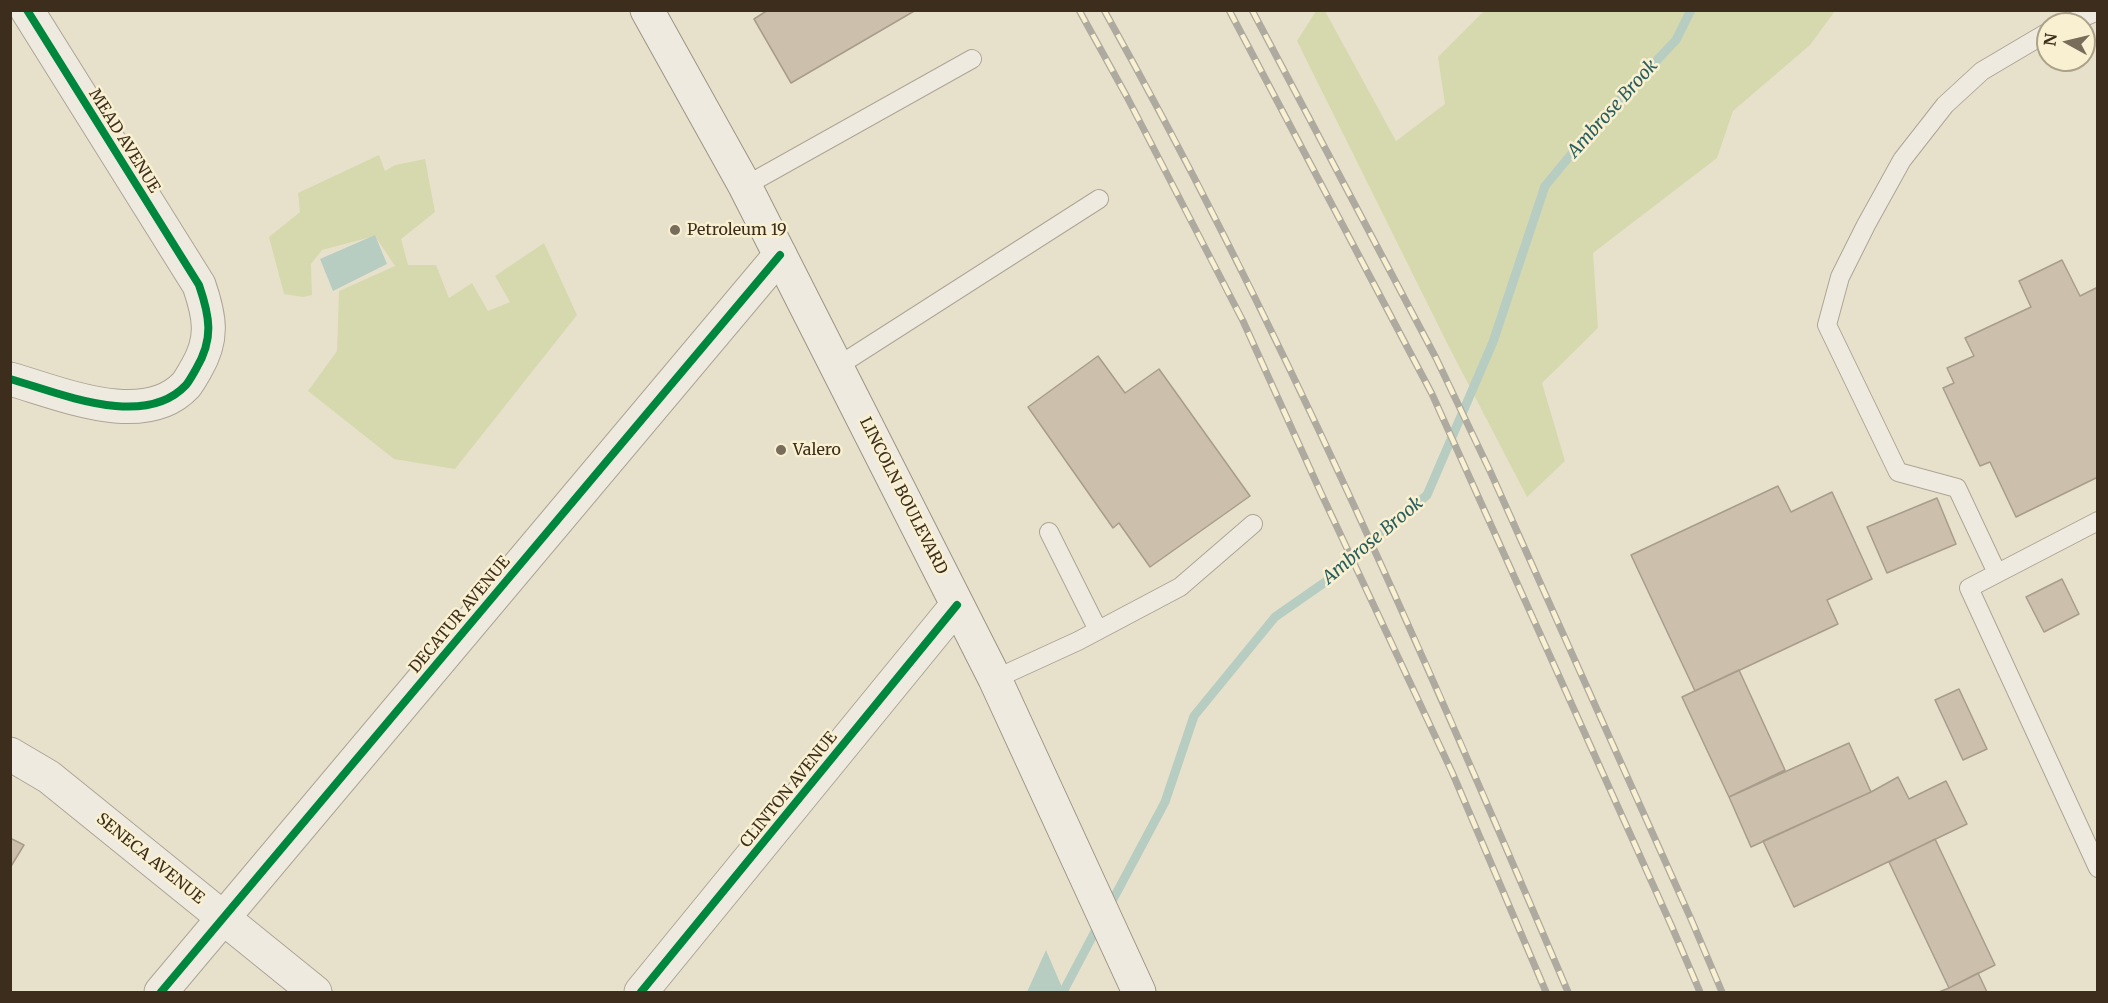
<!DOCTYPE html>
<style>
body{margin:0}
#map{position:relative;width:2108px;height:1003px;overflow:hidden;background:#e7e1cc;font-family:Merriweather,serif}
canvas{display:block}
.frame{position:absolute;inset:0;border:12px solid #3c2d1c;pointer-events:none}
.north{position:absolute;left:2036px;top:12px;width:60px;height:60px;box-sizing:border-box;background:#f9f0d1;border:2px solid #ada289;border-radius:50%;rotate:278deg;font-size:16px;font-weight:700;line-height:24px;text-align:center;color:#3c2d1c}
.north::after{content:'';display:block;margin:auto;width:21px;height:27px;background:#786c5a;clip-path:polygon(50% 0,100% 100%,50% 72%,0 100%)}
</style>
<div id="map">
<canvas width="2108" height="1003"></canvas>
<div class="frame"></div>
<div class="north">N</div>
</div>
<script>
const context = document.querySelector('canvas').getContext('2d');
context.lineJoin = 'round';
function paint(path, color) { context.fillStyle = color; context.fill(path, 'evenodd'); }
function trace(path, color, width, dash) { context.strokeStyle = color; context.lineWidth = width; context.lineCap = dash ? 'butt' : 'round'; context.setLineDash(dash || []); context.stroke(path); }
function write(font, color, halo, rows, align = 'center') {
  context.font = font + ' Merriweather,serif'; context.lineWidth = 5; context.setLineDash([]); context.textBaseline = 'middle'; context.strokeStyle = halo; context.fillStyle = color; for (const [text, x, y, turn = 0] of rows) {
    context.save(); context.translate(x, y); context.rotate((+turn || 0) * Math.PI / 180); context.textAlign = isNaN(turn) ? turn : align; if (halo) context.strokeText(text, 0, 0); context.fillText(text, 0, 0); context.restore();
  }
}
const green = new Path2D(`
 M1835 11 1810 45 1733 111 1717 158 1593 253 1598 328 1542 383 1565 461 1527 497 1449 347 1297 41 1316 11H1325L1396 141 1445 104 1438 57 1484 11Z
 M379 155 385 171 395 165 425 159 435 212 401 239 408 265H436L449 298 472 283 488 311 510 302 495 276 544 243 577 315 455 469 394 459 308 391 337 351 339 291 395 266 375 236 322 250 311 264 312 295 303 297 284 294 269 237 300 212 298 193Z`);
const water = new Path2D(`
 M375 235 387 264 333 291 320 259Z
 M1046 950 1064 992H1027Z`);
const stream = new Path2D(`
 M1109 907 1165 802 1194 716 1275 617 1331 578 1427 495 1493 342 1545 186 1593 128 1676 40 1691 10
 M1063 992 1099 924`);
const building = new Path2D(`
 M768 10H916L791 83 754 19Z
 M2062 260 2080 296 2098 287V477L2016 517 1990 462 1980 466 1943 388 1954 383 1947 368 1974 356 1965 338 2031 307 2019 281Z
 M1098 356 1125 393 1159 369 1250 496 1150 567 1119 523 1113 528 1028 407Z
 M1778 486 1791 512 1832 492 1872 579 1827 600 1838 624 1695 691 1631 555Z
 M1937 498 1956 544 1887 573 1867 527Z
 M2062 579 2079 614 2044 632 2026 597Z
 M1739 670 1785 770 1729 797 1682 697Z
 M1959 689 1987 749 1963 760 1935 700Z
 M1849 743 1871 792 1751 847 1729 797Z
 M1898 777 1909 799 1946 781 1967 824 1794 907 1763 841 1871 792Z
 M10 838 24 845 10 868Z
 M1935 839 1995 965 1949 988 1889 862Z
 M1978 973 1987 992H1939L1949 988Z`);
const lane = new Path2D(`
 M2067 24 2098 11
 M745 186 972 59
 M838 366 1099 199
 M2098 521 1969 588 2098 868
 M1049 532 1098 630
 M1997 573 1957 488 1898 472 1827 325 1840 277 1866 225 1902 160 1945 105 1982 71 2048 32
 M995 679 1078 641 1180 587 1253 524`);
const street = new Path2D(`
 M10 379C60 393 144 430 186 385 190 380 193 374 196 369 214 339 210 317 199 285L27 10
 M10 754 49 777 315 992
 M161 992 780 255
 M641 992 957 605`);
const secondary = new Path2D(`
 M647 10 745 186 995 679 1139 992`);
const rail = new Path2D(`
 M1079 10 1127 97 1243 321 1321 493 1452 772 1546 992
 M1104 10C1281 326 1426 660 1568 992
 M1229 10 1432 394 1672 927 1700 992
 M1252 10 1436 358 1490 471 1691 919 1722 992`);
const cycleway = new Path2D(`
 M10 379C60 393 144 430 186 385 190 380 193 374 196 369 214 339 210 317 199 285L27 10
 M161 992 780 255
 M641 992 957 605`);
const markers = [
 [675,230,6,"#786c5a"],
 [781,450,6,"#786c5a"]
];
const streetNames = [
 ["MEAD AVENUE",124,141,58],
 ["LINCOLN BOULEVARD",903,496,63],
 ["DECATUR AVENUE",460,615,-50],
 ["CLINTON AVENUE",789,790,-51],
 ["SENECA AVENUE",150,859,39]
];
const poiNames = [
 ["Petroleum 19",687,230],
 ["Valero",793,450]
];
const waterNames = [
 ["Ambrose Brook",1613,109,-48],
 ["Ambrose Brook",1373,541,-40]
];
paint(green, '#d6d9ad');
paint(water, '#b8cdc2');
trace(stream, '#b8cdc2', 9);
paint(building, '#ccbfac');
trace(building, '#a89c8b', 1.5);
trace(lane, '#aca596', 20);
trace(street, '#aca596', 35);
trace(secondary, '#9c9585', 35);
trace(lane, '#efeadf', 18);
trace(street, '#efeadf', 33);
trace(secondary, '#efeadf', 33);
trace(rail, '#aeaa9f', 7);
trace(rail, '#f9f0d1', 4.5, [14]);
trace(cycleway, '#00873e', 8);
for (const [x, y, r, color] of markers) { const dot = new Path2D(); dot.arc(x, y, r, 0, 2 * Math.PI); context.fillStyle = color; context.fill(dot); trace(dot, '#f9f0d1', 2); }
write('16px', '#3c2d1c', '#f9f0d1', streetNames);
write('16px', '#3c2d1c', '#f9f0d1', poiNames, 'left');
write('italic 18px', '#295e5d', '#f9f0d1', waterNames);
</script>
